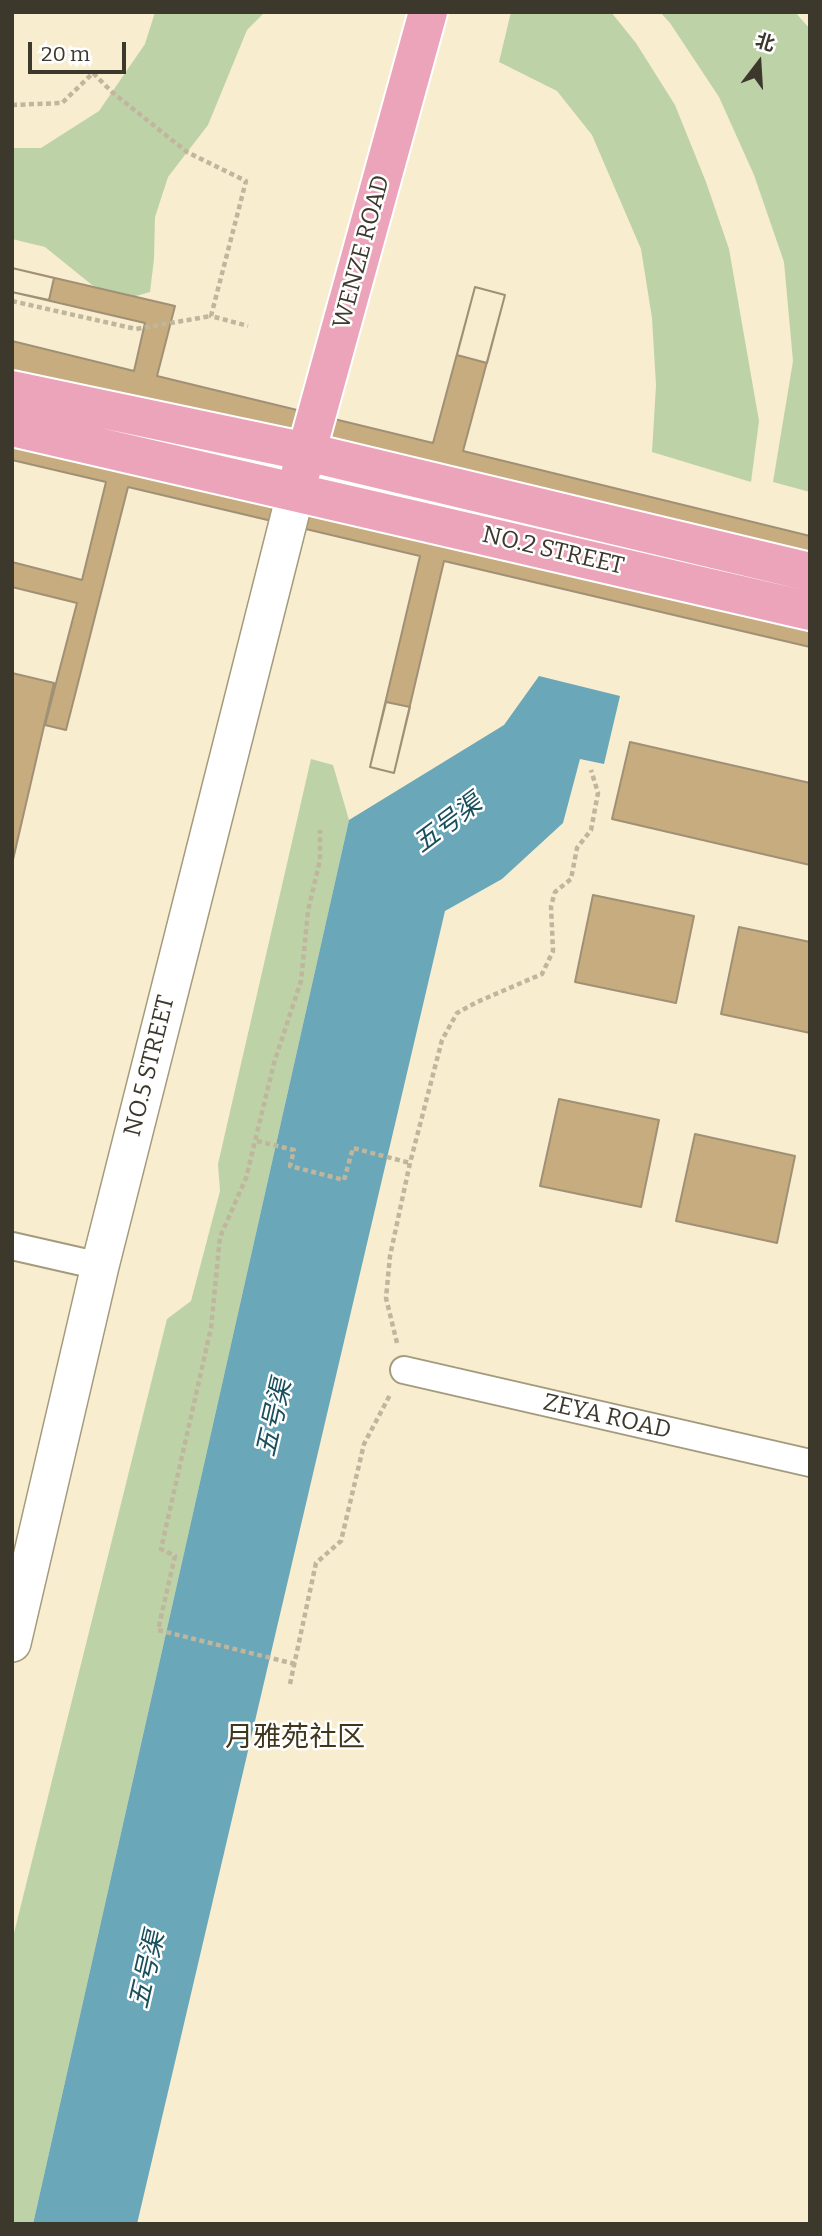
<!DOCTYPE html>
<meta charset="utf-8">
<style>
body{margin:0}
#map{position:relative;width:822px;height:2236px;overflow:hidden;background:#f8edce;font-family:Bitter,"Noto Sans SC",serif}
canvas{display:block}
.frame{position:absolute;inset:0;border:14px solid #3c382c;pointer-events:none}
.north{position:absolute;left:724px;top:28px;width:70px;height:70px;-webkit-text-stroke:5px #fff;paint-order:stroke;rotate:17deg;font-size:19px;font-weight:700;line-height:28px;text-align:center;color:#3c382c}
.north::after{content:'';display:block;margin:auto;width:24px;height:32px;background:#3c382c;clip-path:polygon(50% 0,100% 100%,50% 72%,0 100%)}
.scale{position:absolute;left:28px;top:42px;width:98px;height:32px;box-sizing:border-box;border:4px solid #3c382c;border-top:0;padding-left:9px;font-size:21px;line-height:24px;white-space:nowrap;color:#3c382c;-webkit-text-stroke:5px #fff;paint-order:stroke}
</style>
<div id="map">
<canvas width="822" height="2236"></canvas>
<div class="frame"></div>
<div class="north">北</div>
<div class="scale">20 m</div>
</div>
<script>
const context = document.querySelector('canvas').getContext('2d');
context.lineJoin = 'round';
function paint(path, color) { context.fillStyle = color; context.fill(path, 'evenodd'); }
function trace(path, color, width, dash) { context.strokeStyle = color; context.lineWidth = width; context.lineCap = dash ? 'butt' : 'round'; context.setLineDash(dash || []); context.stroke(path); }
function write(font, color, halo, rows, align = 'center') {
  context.font = font + ' Bitter,"Noto Sans SC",serif'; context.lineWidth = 5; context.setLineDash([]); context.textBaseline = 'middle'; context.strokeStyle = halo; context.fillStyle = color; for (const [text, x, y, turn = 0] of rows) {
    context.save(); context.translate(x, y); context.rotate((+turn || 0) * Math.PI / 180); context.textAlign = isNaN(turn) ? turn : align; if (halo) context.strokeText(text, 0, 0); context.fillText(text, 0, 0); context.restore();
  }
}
const green = new Path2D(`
 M155 12H265L247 30 208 125 168 177 155 217 154 259 150 292 126 299 92 285 45 247 12 239V148H41L99 111 145 44Z
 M511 12H611L636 43 675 105 706 182 729 249 759 421 751 482 652 452 656 385 652 318 641 249 592 135 557 91 499 62Z
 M660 12H795L810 29V492L773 482 793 361 784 262 754 175 719 97 670 23Z
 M311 759 333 765 349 820 33 2224H12V1941L167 1319 191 1301 220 1191 218 1164Z`);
const water = new Path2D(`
 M539 676 620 696 604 764 580 759 563 823 502 879 445 911 137 2224H33L349 820 504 725Z`);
const building = new Path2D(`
 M12 268 175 306 157 376 433 443 475 287 505 295 463 451 810 536V647L444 561 394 773 370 767 420 556 128 487 66 730 45 725 77 603 12 587V562L82 580 106 482 12 460V341L134 371 145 323 12 292Z
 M12 268 54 278 49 300 12 292Z
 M475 287 505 295 487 363 457 355Z
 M12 673 54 683 12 864Z
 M386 702 410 707 394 773 370 767Z
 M630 742 810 783V865L612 819Z
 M593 895 694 916 676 1003 575 982Z
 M739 927 810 942V1033L721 1014Z
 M559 1099 659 1120 641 1207 540 1186Z
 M695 1134 795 1156 777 1243 676 1221Z`);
const path = new Path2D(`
 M12 105 62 103 93 73 112 92 187 152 246 181 211 316 248 326
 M12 301 136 329 211 316
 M257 1141 294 1150 290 1166 344 1180 353 1148 410 1163
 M397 1343 386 1298 390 1256 410 1163 442 1040 457 1013 477 1002 542 974 553 951 551 906 555 892 571 879 577 848 591 830 598 793 591 770
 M295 1664 158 1630 175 1556 161 1549 211 1328 220 1237 246 1178 274 1063 301 981 308 911 320 860V830
 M290 1684 316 1563 341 1541 364 1444 391 1393`);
const street = new Path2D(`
 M12 1246 100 1266
 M404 1370 810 1463`);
const secondary = new Path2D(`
 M12 1643 100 1266 296 491`);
const primary = new Path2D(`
 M12 390 307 452 810 572
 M12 427 810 611
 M300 475 428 12`);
const streetNames = [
 ["WENZE ROAD",362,252,-75],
 ["NO.2 STREET",553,551,13],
 ["NO.5 STREET",150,1066,-76],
 ["ZEYA ROAD",607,1417,13]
];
const waterNames = [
 ["五号渠",448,824,-37],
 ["五号渠",275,1418,-77],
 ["五号渠",148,1970,-77]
];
const quarterNames = [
 ["月雅苑社区",295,1738]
];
paint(green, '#bed2a8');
paint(water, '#6aa7b9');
paint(building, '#c7ac7f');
trace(building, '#a09075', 2);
trace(street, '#a49a7d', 30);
trace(secondary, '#a49a7d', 40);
trace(primary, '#fff', 42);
trace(path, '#bfb69d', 4.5, [5, 3.5]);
trace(street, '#fff', 26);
trace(secondary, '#fff', 37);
trace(primary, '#eba4b9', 38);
write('24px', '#3c382c', '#fff', streetNames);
write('italic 26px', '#194e5c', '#fff', waterNames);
write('28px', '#3f361c', '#fff', quarterNames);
</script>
